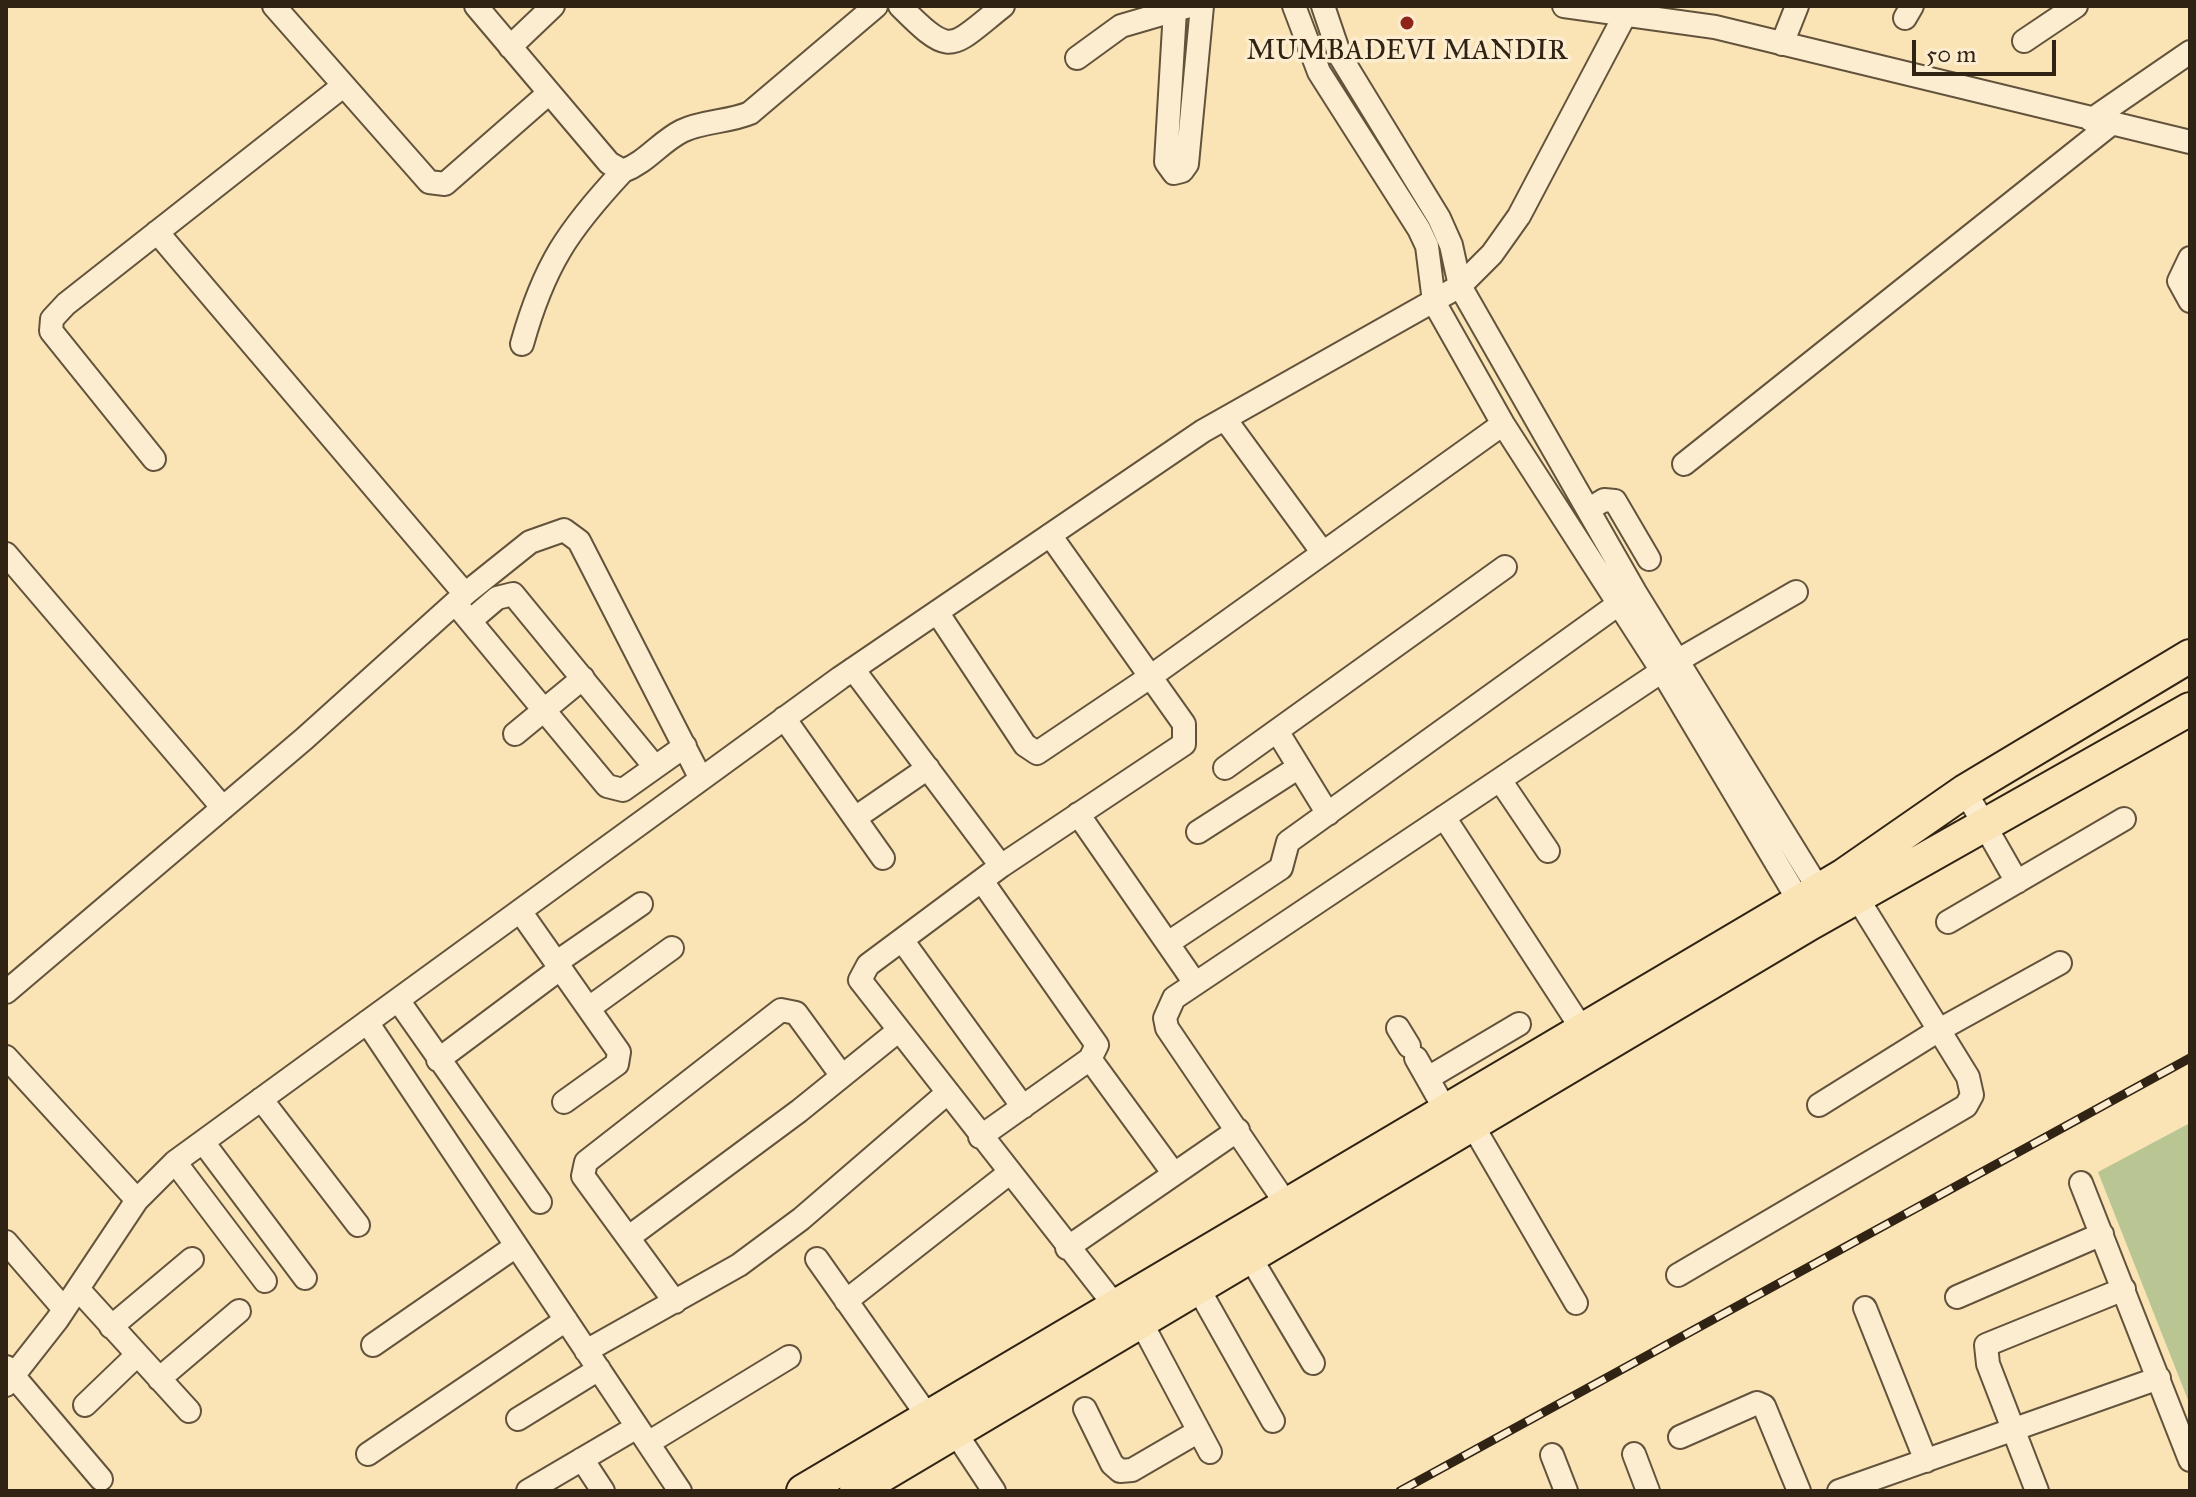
<!DOCTYPE html>
<style>
body{margin:0}
#map{position:relative;width:2196px;height:1497px;overflow:hidden;background:#fae4b6;font-family:"IM FELL Great Primer",serif}
canvas{display:block}
.frame{position:absolute;inset:0;border:8px solid #312313;pointer-events:none}
.scale{position:absolute;left:1912px;top:40px;width:144px;height:36px;box-sizing:border-box;border:4px solid #312313;border-top:0;padding-left:10px;font-size:24px;line-height:28px;white-space:nowrap;color:#312313;-webkit-text-stroke:6px #fcedd0;paint-order:stroke}
</style>
<div id="map">
<canvas width="2196" height="1497"></canvas>
<div class="frame"></div>
<div class="scale">50 m</div>
</div>
<script>
const context = document.querySelector('canvas').getContext('2d');
context.lineJoin = 'round';
function paint(path, color) { context.fillStyle = color; context.fill(path, 'evenodd'); }
function trace(path, color, width, dash) { context.strokeStyle = color; context.lineWidth = width; context.lineCap = dash ? 'butt' : 'round'; context.setLineDash(dash || []); context.stroke(path); }
function write(font, color, halo, rows, align = 'center') {
  context.font = font + ' "IM FELL Great Primer",serif'; context.lineWidth = 7; context.setLineDash([]); context.textBaseline = 'middle'; context.strokeStyle = halo; context.fillStyle = color; for (const [text, x, y, turn = 0] of rows) {
    context.save(); context.translate(x, y); context.rotate((+turn || 0) * Math.PI / 180); context.textAlign = isNaN(turn) ? turn : align; if (halo) context.strokeText(text, 0, 0); context.fillText(text, 0, 0); context.restore();
  }
}
const green = new Path2D(`
 M2190 1123V1405L2098 1172Z`);
const minor = new Path2D(`
 M274 6 429 182 445 184 549 93
 M476 6 609 163 623 171C647 162 660 142 682 131 702 121 729 122 750 113L876 6
 M900 6C952 58 949 49 1003 6
 M1294 6 1319 72 1419 229 1427 246 1434 302 1503 424 1662 671 1805 911
 M1323 6 1340 56 1439 218 1451 245 1460 286 1635 592 1826 901
 M1564 6 1715 27 2190 142
 M1175 10 1166 162 1174 173 1182 171 1187 164 1202 6
 M1905 18 1912 6
 M2024 41 2076 6
 M1782 44 1797 6
 M510 47 553 6
 M1077 58 1121 26 1186 7
 M2091 120 2190 52
 M157 232 465 594
 M2190 258 2179 281 2190 301
 M522 344C544 265 568 230 623 171
 M1225 419 1323 553
 M154 459 51 331 52 319 66 304 343 86
 M1684 464 2111 124
 M1588 510 1604 500 1615 501 1649 559
 M1050 535 1184 724V744L1001 866 868 965 860 980 1124 1317
 M6 554 223 808
 M455 603 607 786 623 790 685 746
 M937 612 1025 745 1037 753 1150 677 1503 424
 M470 621 497 598 513 594 655 767
 M853 669 1001 866
 M784 718 883 858
 M1277 731 1328 814
 M515 734 583 678
 M1225 768 1505 567
 M1500 780 1548 851
 M1965 791 2017 882
 M1078 814 1195 983
 M1444 817 1582 1029
 M855 818 928 768
 M1198 832 1299 767
 M520 911 619 1052 617 1064 564 1102
 M1948 922 2124 819
 M902 940 1023 1107
 M1168 943 1281 868 1288 842 1631 595
 M557 962 641 904
 M6 992 304 739 465 594 530 542 564 530 579 541 701 779
 M398 1000 540 1202
 M589 1008 672 948
 M367 1022 680 1491
 M1398 1028 1409 1046
 M6 1057 137 1200
 M1416 1058 1446 1111
 M1090 1059 1174 1174
 M438 1060 561 968
 M1428 1078 1519 1024
 M261 1099 358 1225
 M1819 1105 1939 1030 2060 963
 M1466 1114 1576 1303
 M980 1137 1090 1059 1097 1045 982 881
 M203 1142 305 1278
 M175 1162 265 1281
 M2081 1183 2190 1460
 M1287 1205 1167 1028 1165 1018 1174 998 1677 661 1796 592
 M629 1237 799 1111 898 1031
 M6 1242 64 1309
 M1067 1248 1238 1130
 M1250 1257 1313 1363
 M817 1259 929 1418
 M1678 1275 1966 1106 1972 1095 1968 1077 1850 886
 M1198 1288 1273 1421
 M78 1289 189 1411
 M1957 1297 2102 1234
 M846 1301 1008 1174
 M675 1302 583 1176 586 1162 781 1010 796 1013 842 1076
 M1865 1308 1926 1461
 M1141 1322 1210 1452
 M111 1327 192 1259
 M373 1345 516 1246
 M586 1351 739 1265 801 1219 946 1094
 M6 1367 101 1479
 M159 1379 239 1311
 M6 1385 57 1320 137 1200 175 1162 840 678 1203 431 1460 286 1492 254 1519 216 1625 15
 M85 1405 137 1355
 M1085 1409 1112 1464 1120 1471 1132 1470 1199 1431
 M518 1419 599 1369
 M955 1432 994 1491
 M1680 1437 1757 1403 1764 1406 1799 1491
 M648 1443 789 1357
 M368 1454 566 1320
 M1634 1454 1648 1491
 M1552 1455 1566 1491
 M582 1459 603 1491
 M528 1491 637 1427
 M1839 1491 2159 1378
 M2037 1491 1988 1364 1986 1345 2124 1289`);
const highway = new Path2D(`
 M803 1491 1844 875 1965 791 2190 656
 M856 1491 1811 923 2190 709`);
const rail = new Path2D(`
 M1400 1491 2190 1058`);
const markers = [
 [1407,23,8,"#8f2418"]
];
const poiNames = [
 ["MUMBADEVI MANDIR",1407,52]
];
paint(green, '#b9c592');
trace(minor, '#63533c', 26);
trace(highway, '#312313', 36);
trace(minor, '#fcedd0', 22);
trace(highway, '#fae4b6', 32);
trace(rail, '#312313', 9);
trace(rail, '#fcedd0', 6, [18]);
for (const [x, y, r, color] of markers) { const dot = new Path2D(); dot.arc(x, y, r, 0, 2 * Math.PI); context.fillStyle = color; context.fill(dot); trace(dot, '#fcedd0', 3); }
write('28px', '#312313', '#fcedd0', poiNames);
</script>
